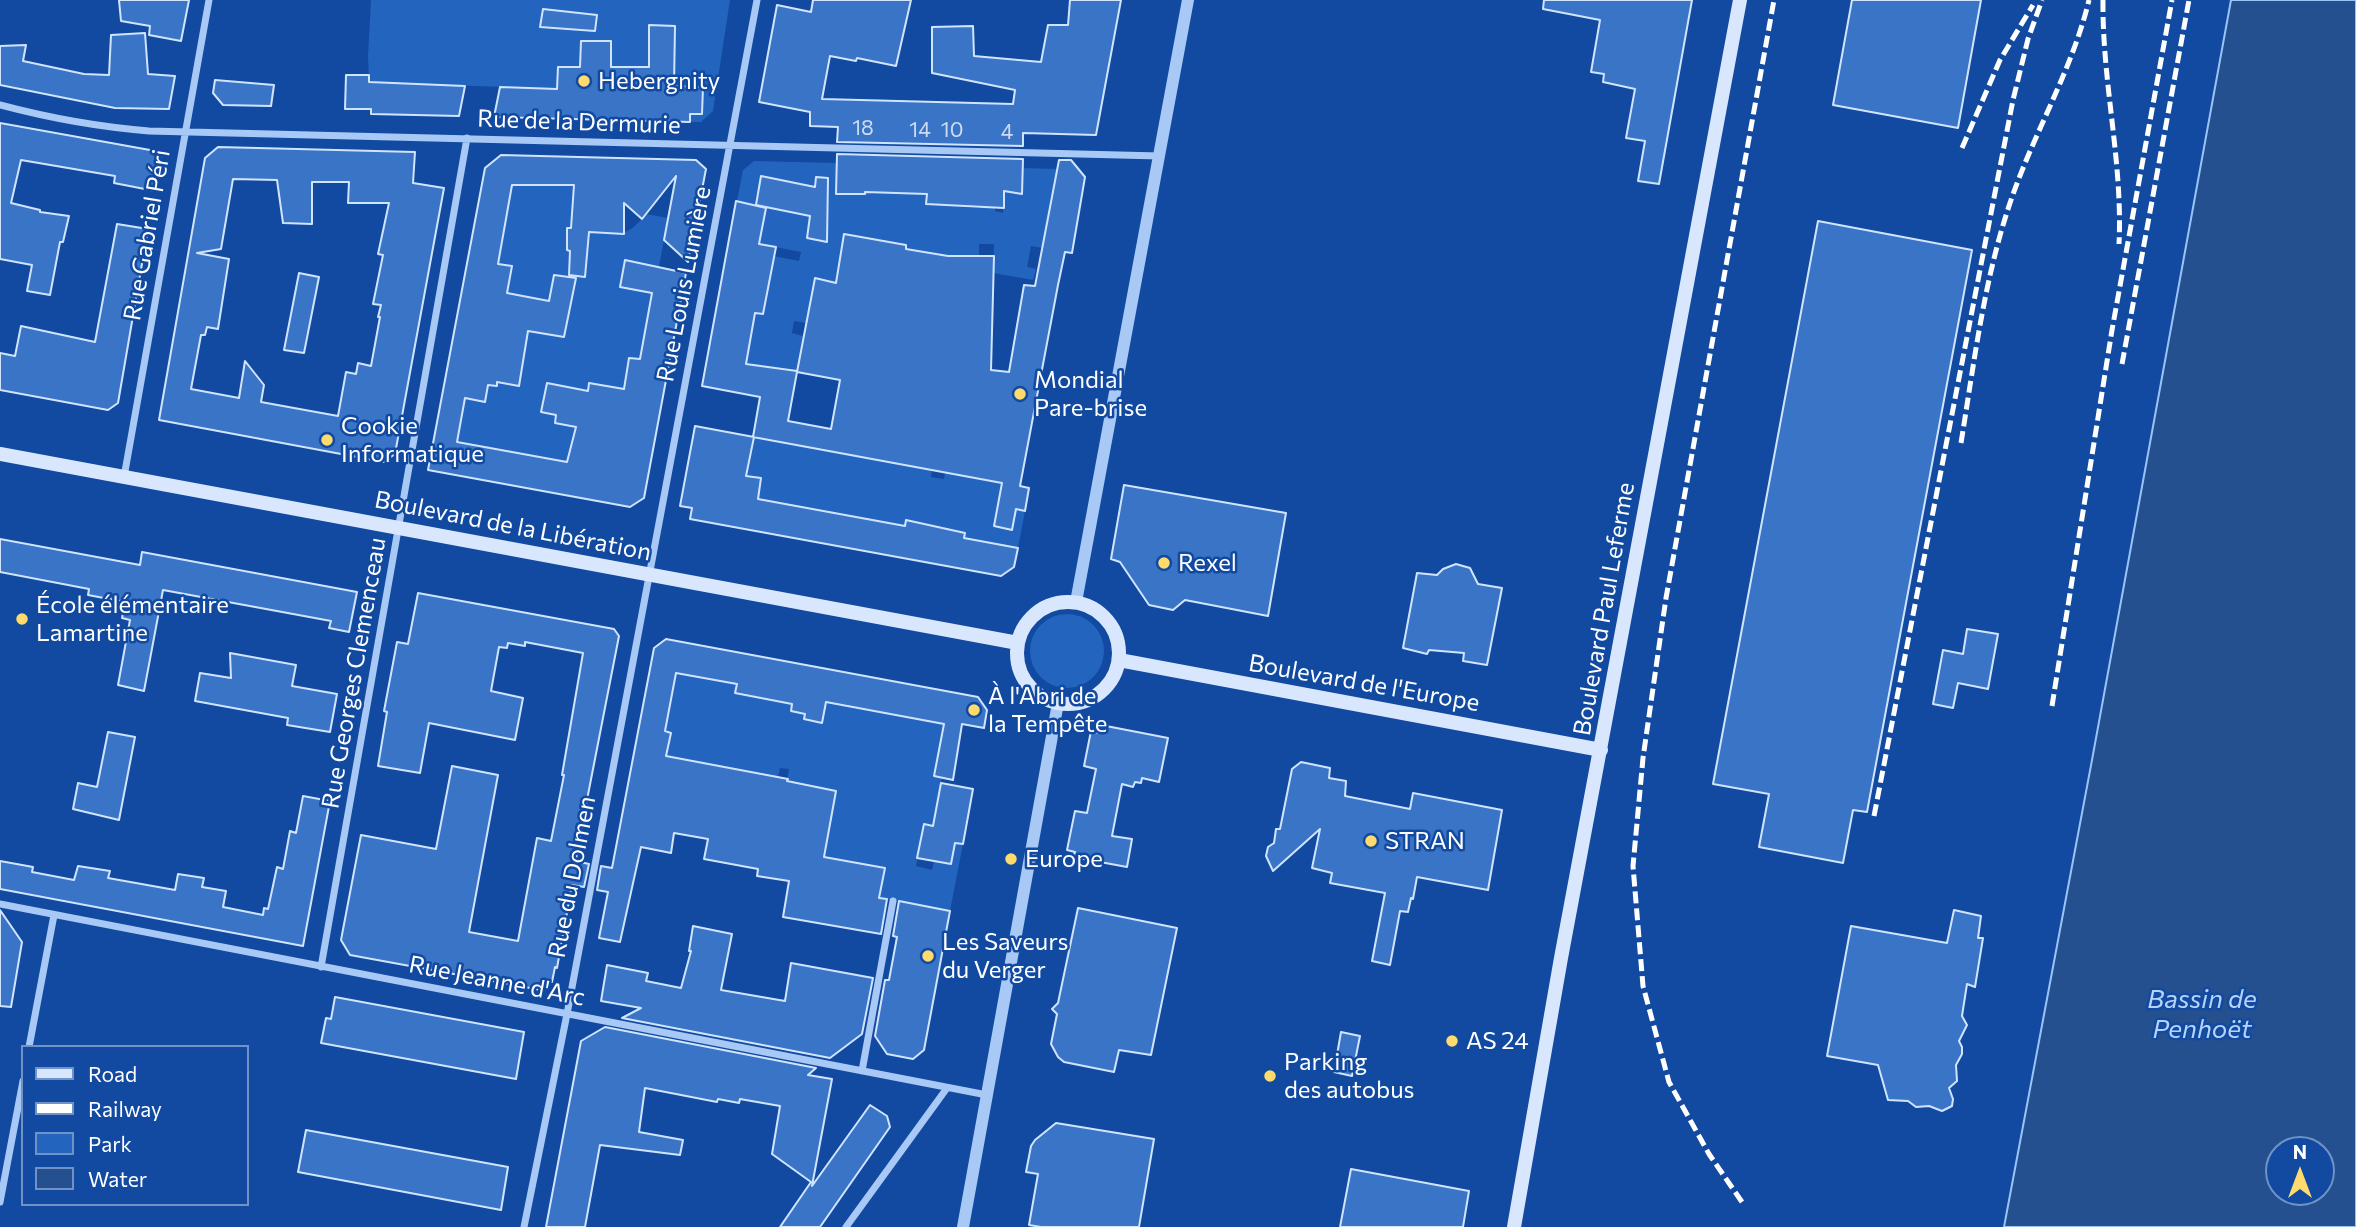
<!DOCTYPE html>
<meta charset="utf-8">
<style>
body{margin:0}
#map{position:relative;width:2356px;height:1227px;overflow:hidden;background:#114aa0;font-family:Commissioner,sans-serif}
canvas{display:block}
.legend{position:absolute;left:21px;top:1045px;width:228px;height:161px;box-sizing:border-box;background:#114aa0;border:2px solid #7092c6;margin:0;padding:9px 12px;list-style:none;font-size:21px;color:#fff}
.legend li{display:flex;align-items:center;gap:14px;height:35px}
.legend b{width:35px;border:2px solid #7092c6}
.north{position:absolute;left:2265px;top:1136px;width:70px;height:70px;box-sizing:border-box;background:#114aa0;border:2px solid #7092c6;border-radius:50%;rotate:0deg;font-size:19px;font-weight:700;line-height:28px;text-align:center;color:#fff}
.north::after{content:'';display:block;margin:auto;width:24px;height:32px;background:#ffda6c;clip-path:polygon(50% 0,100% 100%,50% 72%,0 100%)}
</style>
<div id="map">
<canvas width="2356" height="1227"></canvas>
<ul class="legend">
<li><b style="height:9px;background:#d9e7fe"></b>Road</li>
<li><b style="height:9px;background:#fff"></b>Railway</li>
<li><b style="height:19px;background:#2364be"></b>Park</li>
<li><b style="height:19px;background:#255090"></b>Water</li>
</ul>
<div class="north">N</div>
</div>
<script>
const context = document.querySelector('canvas').getContext('2d');
context.lineJoin = 'round';
function paint(path, color) { context.fillStyle = color; context.fill(path, 'evenodd'); }
function trace(path, color, width, dash) { context.strokeStyle = color; context.lineWidth = width; context.lineCap = dash ? 'butt' : 'round'; context.setLineDash(dash || []); context.stroke(path); }
function write(font, color, halo, rows, align = 'center') {
  context.font = font + ' Commissioner,sans-serif'; context.lineWidth = 5; context.setLineDash([]); context.textBaseline = 'middle'; context.strokeStyle = halo; context.fillStyle = color; for (const [text, x, y, turn = 0] of rows) {
    context.save(); context.translate(x, y); context.rotate((+turn || 0) * Math.PI / 180); context.textAlign = isNaN(turn) ? turn : align; if (halo) context.strokeText(text, 0, 0); context.fillText(text, 0, 0); context.restore();
  }
}
const green = new Path2D(`
 M371 0H730L713 111 701 122H690V114H702L674 86V42L670 68 558 67 557 89 369 82 368 56Z
 M754 161 837 163 836 194H865V192L926 194V192L959 196 960 207 981 208 982 196 996 167 995 211 1003 213 1004 190 1022 194 1023 168 1058 169 1043 248 1031 246 1027 267 1036 269 1033 280 993 273 994 244H979V270L948 256 899 255 901 244 890 242 842 245 833 298 812 294 806 323 794 321 792 333 803 336 797 372 760 366 759 388 732 392 738 362 746 363 751 338 745 311 761 314 774 256 799 261 801 252 759 244 762 230 758 229 763 206 802 214 807 186 762 176 756 205 737 201 743 170Z
 M512 184 582 186 603 233C626 234 630 233 646 214L668 218 659 267H656L628 426 612 475 434 438 465 398 485 402 488 385 497 386V346L570 305 498 291V264L504 236 473 231Z
 M754 437 932 470 931 477 944 479 945 472 1002 483 1025 511 1018 548 964 538 965 533 952 530 933 538 935 526 907 520 905 529 878 521 757 500 761 478 729 473Z
 M1030 651a37 37 0 1 1 74 0a37 37 0 1 1-74 0Z
 M676 668 686 675 737 682 735 692 776 701 778 694 805 714 822 722 826 702 922 720 953 717 933 826 924 824 916 866 932 870 934 861 950 864 955 843 963 844 950 911 879 898 884 868 806 854 810 786 787 781 789 769 780 768 778 777 666 756 671 732 639 727 646 693Z`);
const water = new Path2D(`
 M2231 0H2356V1227H2004L2092 760ZM2279 1150H2321V1192H2279Z`);
const building = new Path2D(`
 M119 0H189L181 41 149 35 150 26 121 21Z
 M813 0H911L896 66 857 58 856 61 830 56 822 99 1013 104 1015 90 932 73V27L973 26 974 56 1041 62 1048 25H1068L1070 0H1121L1096 135 1023 133V146L837 142 838 127 810 126V112L759 102 777 5 811 12Z
 M1544 0H1692L1659 184 1638 181 1645 141 1626 138 1635 89 1603 82 1604 74 1591 72 1600 20 1543 9Z
 M1852 0H1981L1958 128 1833 105Z
 M543 9 597 15 595 31 540 27Z
 M649 25 675 26 674 86 703 87 702 114H690V122L494 117 500 87 557 89 558 67H580L581 41H611V67H649Z
 M145 33 148 74 175 76 169 109 115 108 0 85V46L26 45 23 61 84 74 109 75 111 35Z
 M346 75H369V82L465 86 459 116 371 114V109H345Z
 M215 80 274 85 271 106 223 105 213 93Z
 M0 123 161 152 155 191 114 183 115 176 21 160 11 203 40 210V212L69 216 63 242H60L50 295 27 291 32 265 0 259Z
 M218 147 415 152 413 183 444 188 395 454 384 462 159 420 205 158ZM233 179 277 180 283 223 312 224V182H349L348 203H389L378 254 383 255 373 304 381 305 378 317H380L371 366 358 363 356 374 346 372 338 416 261 402 264 385 245 361 239 398 191 389 201 335H205L207 327 218 329 229 259 197 253 221 249Z
 M837 154 1023 159 1022 194 1004 191V208L926 204 927 194 865 192V194H836Z
 M501 155 696 160 706 169 688 262 664 240 676 176 642 219 624 203V234L589 232 585 277 569 275 570 251 567 250V228H571L574 185H512L498 264 512 266 507 293 549 301 554 275 576 278 564 337 528 331 519 386 497 382V386L488 385 485 402 465 398 457 442 567 462 576 427 555 423 556 415 541 412 547 383 588 391 589 383 624 389 629 358 640 359 652 293 620 287 625 260 686 273 644 498 630 507 428 470 485 168Z
 M1059 160H1071L1085 177 1072 253 1065 252 1058 285 1020 486 1029 488 1025 511 1016 509 1012 530 994 526 1002 483 753 437 760 397 702 386 736 201 766 208 759 244 776 247 763 314 755 313 746 364 797 371V372L815 278 836 283 844 234 906 245V249L948 256H994L991 370 1009 372 1024 285 1035 286ZM797 372 840 380 831 429 788 421Z
 M761 176 815 187 816 177 828 178 827 242 807 238 810 216 756 205Z
 M1818 221 1972 250 1867 812 1853 810 1843 863 1759 847 1769 794 1713 784Z
 M117 224 148 229 118 403 108 410 0 390V353L15 356 21 326 95 342Z
 M299 273 319 277 304 353 284 350Z
 M695 426 754 437 746 476 761 478 758 499 905 526 906 520 965 533 964 538 1018 548 1014 567 1001 576 690 519 692 508 680 506Z
 M1124 485 1286 513 1268 616 1185 600 1173 610 1149 605 1120 562 1111 559Z
 M0 539 140 565 142 552 357 592 349 632 329 628 331 621 163 590 144 691 118 685 130 620 122 618 125 602 88 595 89 589 0 572Z
 M1456 564 1470 568 1478 584 1502 588 1487 665 1463 661 1464 653 1429 650 1427 654 1403 648 1417 573 1437 575 1443 569Z
 M418 593 614 629 619 636 577 851 576 861 589 864 584 887 572 885 557 968 555 967 552 982 543 981 541 990 350 955 341 940 361 835 436 849 452 766 498 775 469 932 518 941 537 838 551 841 564 775H562L583 653 525 642V646L508 643 507 648 499 647 491 691 523 698 515 740 429 723 420 773 378 766 387 712 384 711 397 642 408 644Z
 M1967 629 1998 634 1988 689 1958 683 1953 708 1933 704 1943 650 1963 654Z
 M666 639 978 697 987 710 984 728 962 724 953 780 934 776 944 724 826 702 822 723 804 719 805 714 791 711 792 704 735 693 737 684 676 673 665 731 671 733 666 756 788 779 787 781 836 791 824 857 885 868 879 898 887 899 881 934 783 917 789 881 757 876 758 869 704 859 708 839 674 833 671 853 641 847 620 942 599 938 608 892 597 890 601 866 612 868 654 648Z
 M230 653 296 665 292 686 337 694 330 732 287 725 288 718 195 701 200 673 231 678Z
 M1101 725 1168 738 1159 782 1142 778 1141 783 1135 782 1133 787 1122 784 1112 836 1132 839 1127 867 1073 857 1075 852 1067 850 1075 811 1087 813 1096 769 1084 766 1091 731 1099 733Z
 M108 732 135 737 119 820 73 809 78 783 97 787Z
 M1301 762 1330 768 1329 778 1346 781 1345 796 1410 809 1413 793 1502 810 1488 890 1417 877 1413 899 1411 898 1408 912 1400 911 1390 965 1372 961 1385 893 1330 883 1332 873 1312 868 1320 829 1273 871 1266 856 1268 847 1274 843 1276 829H1280L1292 769Z
 M941 783 973 789 963 844 955 843 951 864 917 858 924 824 933 826Z
 M303 796 330 801 303 946 0 889V861L33 867 32 872 74 880 78 866 110 871 108 878 175 890 178 874 204 878 202 887 226 891 223 907 263 915 264 908 268 909 277 867 283 869 290 831 296 833Z
 M899 901 950 911 924 1050 913 1059 887 1054 875 1036 885 980H889L897 937 893 936Z
 M1078 908 1177 928 1151 1055 1119 1050 1114 1072 1064 1062 1058 1057 1051 1044 1057 1014 1052 1009 1058 1003Z
 M0 910 22 942 11 1007 0 1006Z
 M1954 910 1981 916 1978 938H1983L1975 987 1967 984 1962 1016 1967 1025 1959 1041 1962 1047V1054L1956 1065 1957 1081 1949 1088 1953 1099 1952 1106 1942 1111 1929 1106 1916 1107 1908 1101 1888 1100 1878 1065 1827 1056 1851 926 1947 943Z
 M693 926 732 934 721 990 785 1001 791 963 873 978 862 1034 830 1058 622 1018 641 1008 601 1001 607 965 648 973 646 981 681 988 691 951H689Z
 M335 997 524 1032 516 1079 321 1043 326 1018 331 1019Z
 M605 1027 816 1068 808 1075 832 1079 812 1186 870 1105 887 1116 890 1127 820 1227H780L811 1182 772 1154 780 1106 740 1099 739 1103 718 1099 717 1102 645 1088 639 1132 683 1140 680 1155 600 1145 585 1227H546L581 1041Z
 M1341 1032 1360 1036 1352 1076 1334 1072Z
 M1056 1123 1154 1139 1139 1227H1041L1029 1225 1038 1174 1026 1172 1031 1146 1035 1140Z
 M306 1130 508 1167 501 1210 298 1172Z
 M1351 1169 1469 1191 1463 1227H1340Z`);
const minor = new Path2D(`
 M0 105C49 118 98 127 149 131L1160 156
 M124 477 209 0
 M0 904 987 1095
 M321 967 467 138
 M29 1047 54 915
 M862 1071 893 901
 M0 1202 23 1081
 M524 1227 567 1014 757 0
 M846 1227 947 1088`);
const tertiary = new Path2D(`
 M1076 602 1188 0
 M963 1227 1058 703`);
const secondary = new Path2D(`
 M0 454 1018 643
 M1017 653a51 51 0 1 1 102 0a51 51 0 1 1-102 0Z
 M1119 660 1601 750
 M1514 1227 1561 958 1740 0`);
const rail = new Path2D(`
 M2103 0C2102 82 2123 162 2119 244
 M1962 148 2000 60 2033 5
 M2122 364 2189 0
 M1961 443C1974 363 1984 280 2010 203 2033 134 2072 71 2089 0
 M2052 706 2112 330 2172 0
 M1874 816 2013 100 2028 39 2042 0
 M1742 1202 1709 1154 1669 1082 1643 986 1633 866 1643 758 1666 598 1774 0`);
const markers = [
 [584,81,7,"#ffda6c"],
 [1020,394,7,"#ffda6c"],
 [327,440,7,"#ffda6c"],
 [1164,563,7,"#ffda6c"],
 [22,619,7,"#ffda6c"],
 [974,710,7,"#ffda6c"],
 [1371,841,7,"#ffda6c"],
 [1011,859,7,"#ffda6c"],
 [928,956,7,"#ffda6c"],
 [1452,1041,7,"#ffda6c"],
 [1270,1076,7,"#ffda6c"]
];
const numberNames = [
 ["18",863,128],
 ["14",920,130],
 ["10",952,130],
 ["4",1007,132]
];
const poiNames = [
 ["Hebergnity",598,81],
 ["Mondial",1034,380],
 ["Pare-brise",1034,408],
 ["Cookie",341,426],
 ["Informatique",341,454],
 ["Rexel",1178,563],
 ["École élémentaire",36,605],
 ["Lamartine",36,633],
 ["À l'Abri de",988,696],
 ["la Tempête",988,724],
 ["STRAN",1385,841],
 ["Europe",1025,859],
 ["Les Saveurs",942,942],
 ["du Verger",942,970],
 ["AS 24",1466,1041],
 ["Parking",1284,1062],
 ["des autobus",1284,1090]
];
const streetNames = [
 ["Rue de la Dermurie",579,122,2],
 ["Rue Gabriel Péri",147,235,-80],
 ["Rue Louis Lumière",684,284,-79],
 ["Boulevard de la Libération",513,526,11],
 ["Boulevard Paul Leferme",1604,609,-80],
 ["Rue Georges Clemenceau",354,673,-80],
 ["Boulevard de l'Europe",1364,683,10],
 ["Rue du Dolmen",572,877,-79],
 ["Rue Jeanne d'Arc",497,981,11]
];
const waterNames = [
 ["Bassin de",2202,999],
 ["Penhoët",2202,1029]
];
paint(green, '#2364be');
paint(water, '#255090');
trace(water, '#9ac3f8', 2);
paint(building, '#3a74c7');
trace(building, '#d1e4fe', 2);
trace(minor, '#a8c8f5', 7);
trace(tertiary, '#a8c8f5', 12);
trace(secondary, '#d9e7fe', 14);
trace(rail, '#fff', 5, [12, 5]);
for (const [x, y, r, color] of markers) { const dot = new Path2D(); dot.arc(x, y, r, 0, 2 * Math.PI); context.fillStyle = color; context.fill(dot); trace(dot, '#114aa0', 2.5); }
write('21px', '#cedcf1', null, numberNames);
write('24px', '#fff', '#114aa0', poiNames, 'left');
write('24px', '#fff', '#114aa0', streetNames);
write('italic 26px', '#b5d3fb', '#114aa0', waterNames);
</script>
